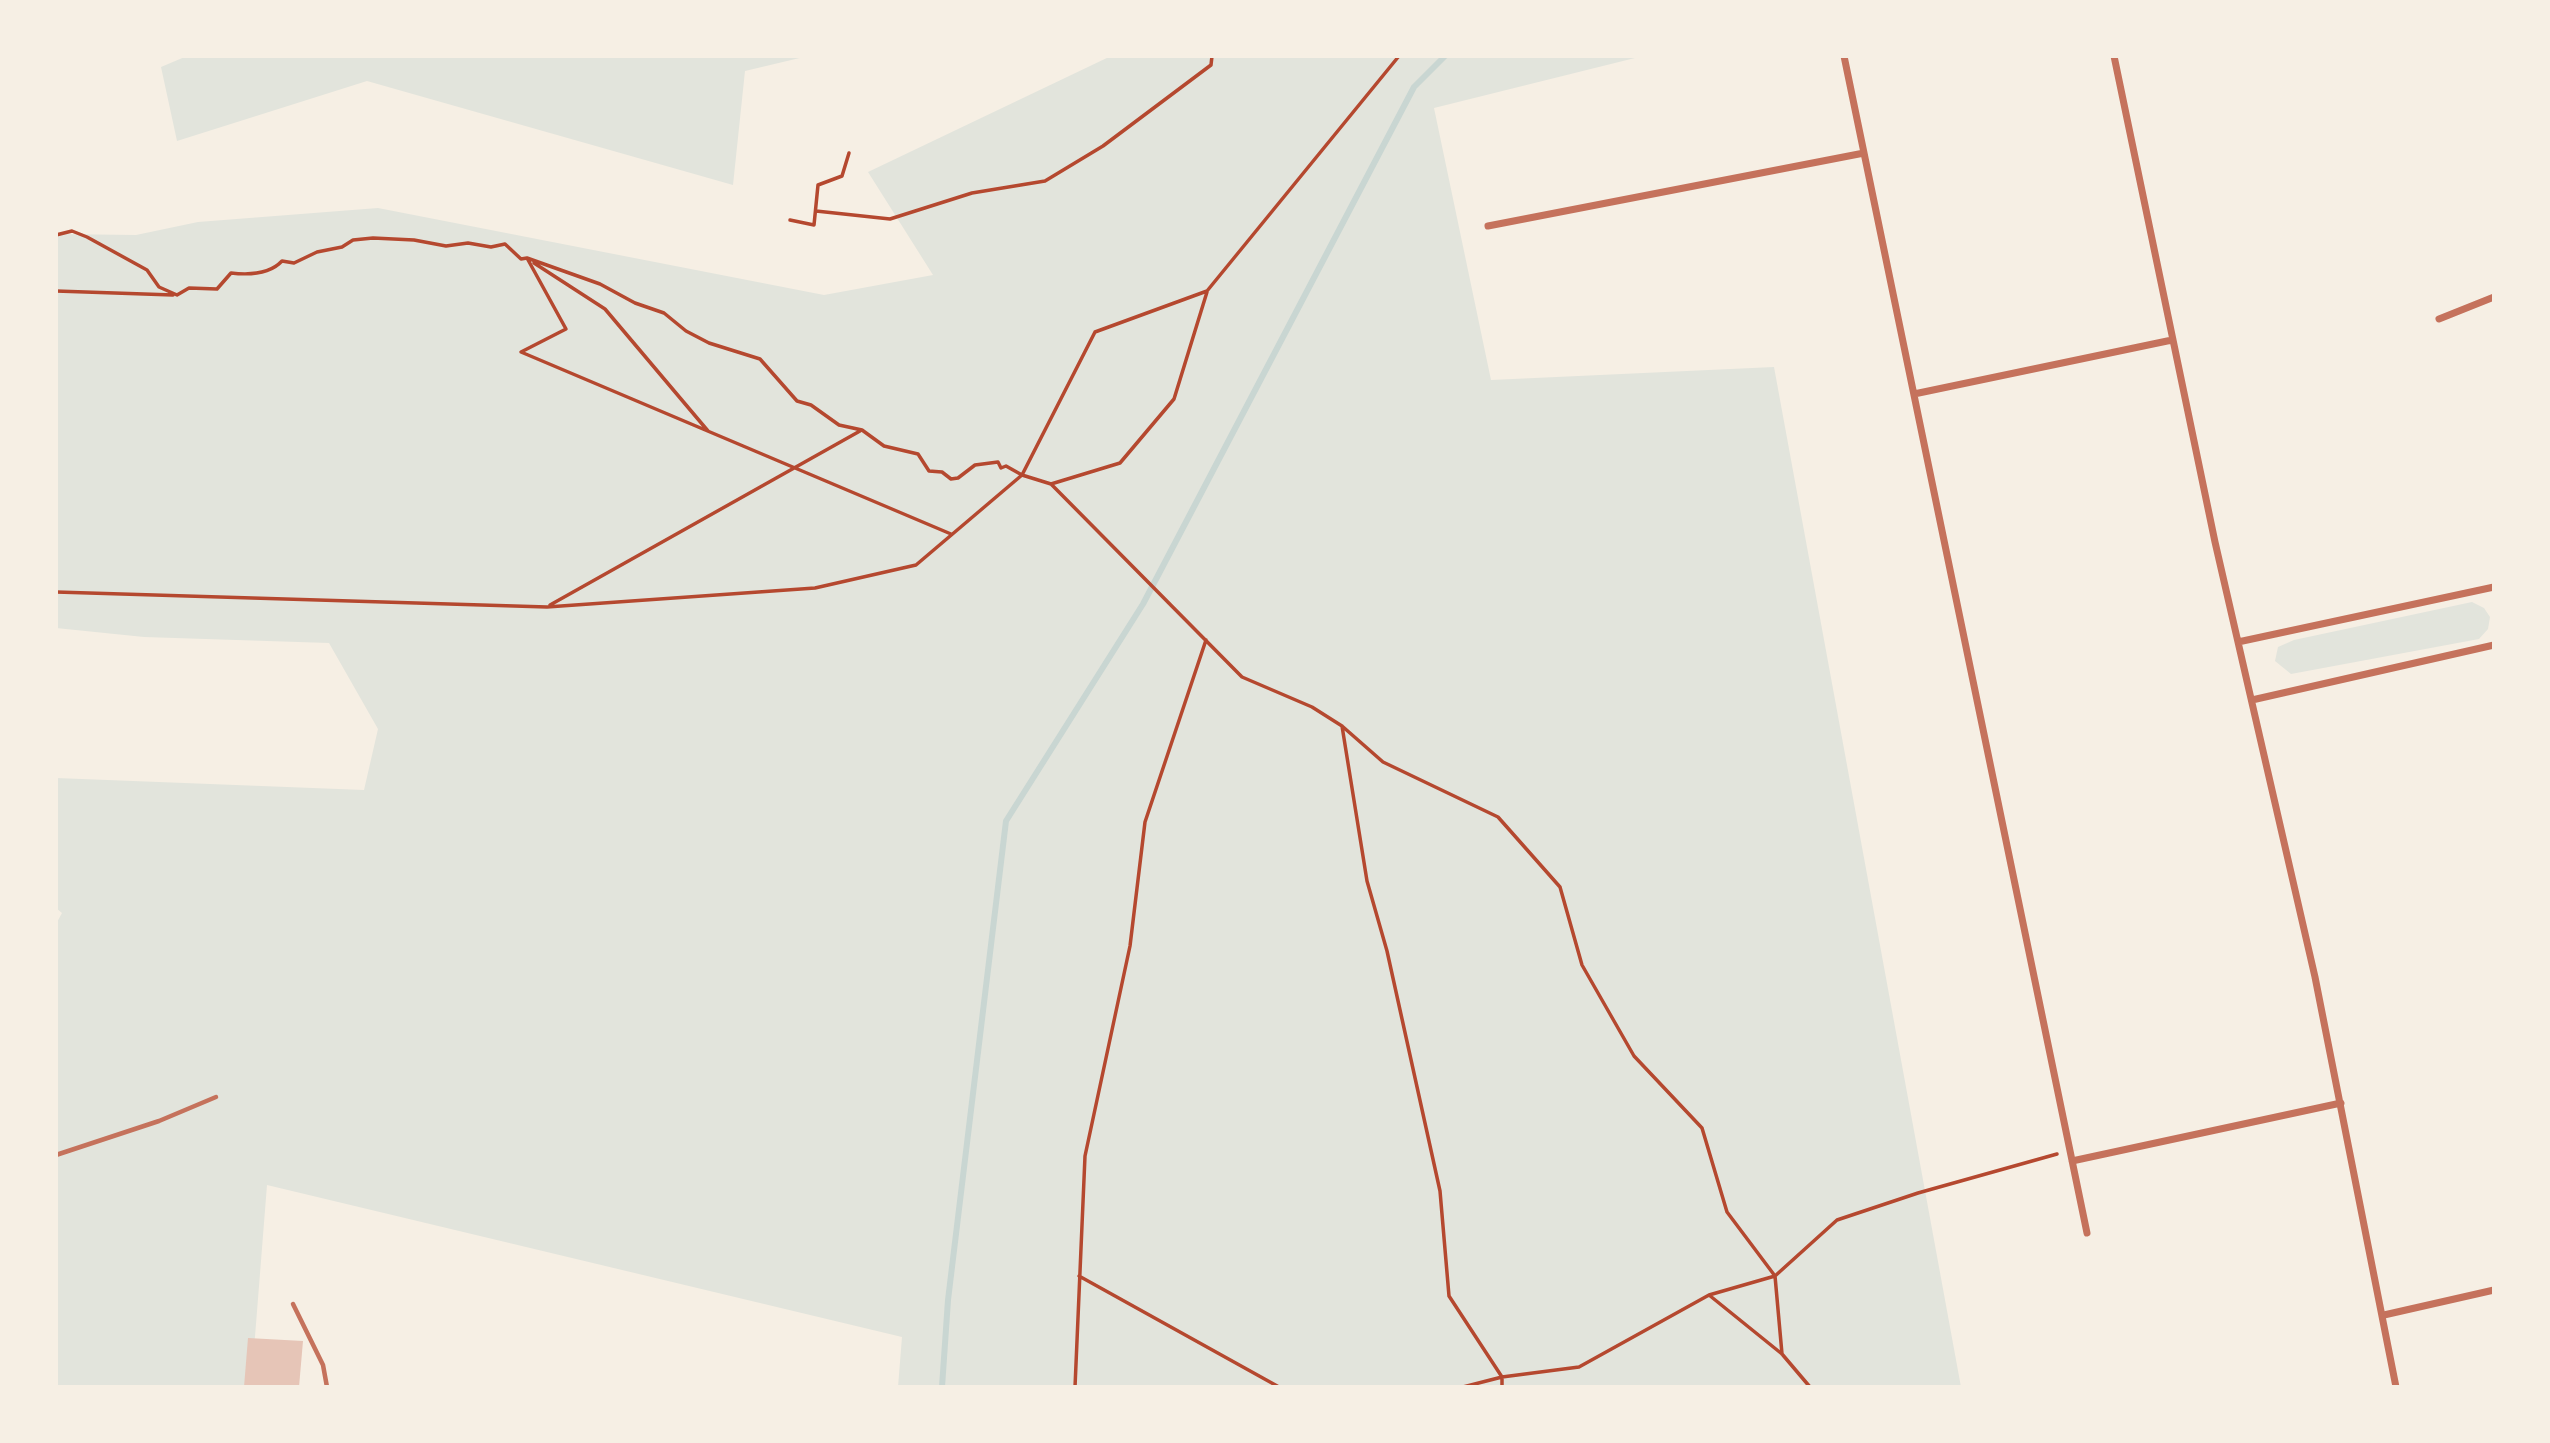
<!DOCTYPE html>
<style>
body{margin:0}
#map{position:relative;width:2550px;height:1443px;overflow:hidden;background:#f6efe4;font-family:"Varela Round",sans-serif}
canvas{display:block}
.frame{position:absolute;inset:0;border:58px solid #f6efe4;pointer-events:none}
</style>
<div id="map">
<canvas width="2550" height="1443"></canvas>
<div class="frame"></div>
</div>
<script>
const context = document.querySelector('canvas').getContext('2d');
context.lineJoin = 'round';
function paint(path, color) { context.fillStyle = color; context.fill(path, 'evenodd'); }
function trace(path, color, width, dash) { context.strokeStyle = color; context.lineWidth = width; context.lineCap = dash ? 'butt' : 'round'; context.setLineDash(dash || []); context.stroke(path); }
const green = new Path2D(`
 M187 56H808L745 71 733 185 367 81 177 141 161 67Z
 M1111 56H1643L1434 108 1491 380 1774 367 1961 1387H898L902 1337 267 1185 251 1387H56V924L62 913 56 908V778L364 790 378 729 329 643 144 637 56 628V234L136 235 198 222 378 208 824 295 933 275 868 172Z
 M2472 602 2484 608 2490 617 2488 629 2479 639 2291 674 2275 661 2278 647 2294 640Z`);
const stream = new Path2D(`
 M942 1387 948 1300 1006 821 1143 604 1414 87 1445 56`);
const building = new Path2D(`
 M248 1338 303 1341 299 1387H244Z`);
const path = new Path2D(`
 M816 211 890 219 972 193 1045 181 1103 146 1211 65 1212 56
 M790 220 814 225 818 185 842 176 849 153
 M56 235 72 231 87 237 147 270 159 287 177 295 189 288 217 289 231 273C248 275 269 275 282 261L294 263 317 252 342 247 353 240 373 238 414 240 446 246 468 243 491 247 505 244 521 259 527 258 600 284 635 303 664 313 686 331 709 343 760 359 797 401 811 405 839 425 862 430 884 446 918 454 929 471 942 472 951 479 958 478 975 465 998 462 1001 468 1006 466 1022 475 1051 484 1120 463 1174 399 1207 292
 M527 258 566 329 521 352 951 534
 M534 263 605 309 708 431
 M56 291 173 295
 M1051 484 1242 677 1312 707 1342 726 1383 762 1498 817 1560 887 1582 965 1634 1056 1702 1128 1727 1212 1775 1276 1782 1354
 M56 592 547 607 815 588 916 565 1022 475 1095 332 1207 291 1399 56
 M550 605 860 431
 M1342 726 1367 881 1387 951 1440 1191 1449 1296 1502 1377V1387
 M1079 1276 1279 1387
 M1709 1295 1782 1354 1810 1387
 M1075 1387 1085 1156 1130 946 1145 822 1206 640
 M1463 1387 1502 1377 1579 1367 1709 1295 1775 1276 1837 1220 1918 1193 2057 1154`);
const service = new Path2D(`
 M56 1155 159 1121 216 1097
 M293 1304 323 1365 327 1387`);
const minor = new Path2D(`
 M1844 56 2087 1233
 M2114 56 2215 542 2315 977 2396 1387
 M1488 226 1864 153
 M2439 319 2494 297
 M1914 394 2172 340
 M2238 642 2494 587
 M2252 700 2494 645
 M2072 1161 2341 1103
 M2384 1315 2494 1290`);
paint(green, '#e2e4dc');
trace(stream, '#c9d6d2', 6);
paint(building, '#e6c5b7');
trace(path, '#b5482f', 3.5);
trace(service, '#c5725c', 4.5);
trace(minor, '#c5725c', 7);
</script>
